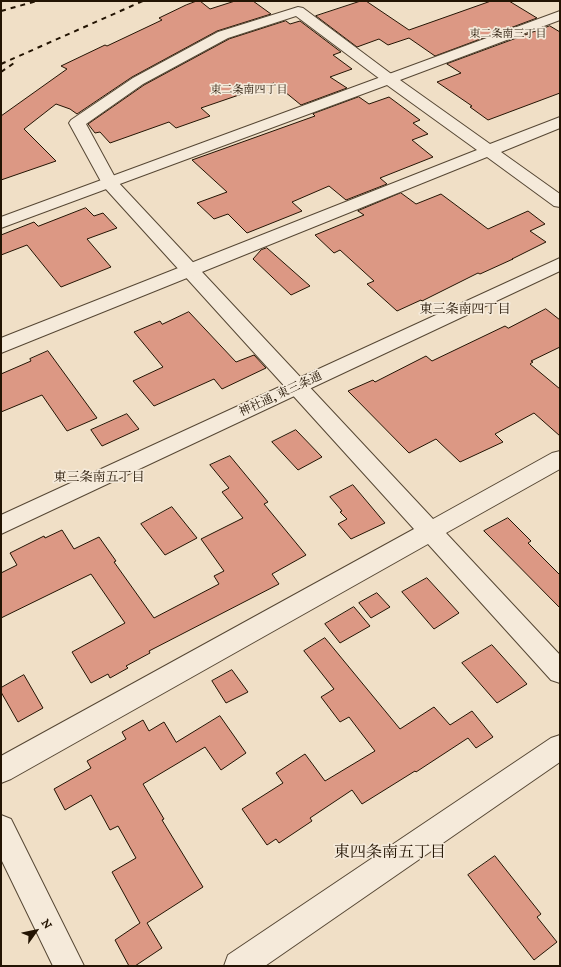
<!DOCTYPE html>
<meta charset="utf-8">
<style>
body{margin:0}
#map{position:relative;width:561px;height:967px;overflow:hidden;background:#f0dfc6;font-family:"IM FELL DW Pica",serif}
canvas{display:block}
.frame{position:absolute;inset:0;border:2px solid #231403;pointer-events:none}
.north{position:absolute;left:16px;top:911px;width:40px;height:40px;-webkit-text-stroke:3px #f5eada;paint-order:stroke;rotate:57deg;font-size:11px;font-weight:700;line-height:16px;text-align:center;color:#231403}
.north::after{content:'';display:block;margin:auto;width:14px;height:18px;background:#231403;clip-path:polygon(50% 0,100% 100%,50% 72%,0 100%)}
</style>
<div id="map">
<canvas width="561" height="967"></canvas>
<div class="frame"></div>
<div class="north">N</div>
</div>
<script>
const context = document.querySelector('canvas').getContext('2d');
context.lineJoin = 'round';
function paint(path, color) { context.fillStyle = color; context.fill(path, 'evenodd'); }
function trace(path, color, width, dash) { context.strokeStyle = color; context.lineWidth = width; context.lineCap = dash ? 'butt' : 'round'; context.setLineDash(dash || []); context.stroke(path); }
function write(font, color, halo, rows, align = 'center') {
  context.font = font + ' "IM FELL DW Pica","Noto Serif JP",serif'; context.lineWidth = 3.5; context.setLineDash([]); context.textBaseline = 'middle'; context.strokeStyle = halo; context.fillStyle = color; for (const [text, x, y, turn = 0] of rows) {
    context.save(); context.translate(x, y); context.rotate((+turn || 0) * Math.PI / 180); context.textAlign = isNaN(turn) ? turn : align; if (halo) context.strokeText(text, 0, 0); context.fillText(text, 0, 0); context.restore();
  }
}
const building = new Path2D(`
 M197 1H200L210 9 235 1H253L271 14 217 31 132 77 77 114 70 109 56 104 24 129 56 161 1 180V116L67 69 61 66 105 45 107 46 162 20 159 18 186 5Z
 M361 1H366L409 30 491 1H509L537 18 435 56 409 38 388 45 379 39 357 47 316 16Z
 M286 21 290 24 300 21 341 52 333 55 352 69 330 77 347 88 301 105 274 83 201 108 210 116 176 128 169 122 110 143 100 132 95 133 88 124 144 85 229 39Z
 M550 26 560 32V93L488 120 470 107 472 106 437 82 461 73 447 64Z
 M359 97 369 104 389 97 420 120 413 123 428 134 412 140 433 157 380 178 387 184 346 200 329 186 292 202 302 211 247 233 228 214 214 219 197 203 227 192 192 160 315 116 313 114Z
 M401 193 416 204 441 194 488 229 528 211 545 224 530 231 546 242 512 259H513L480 274 478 273 422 301 421 300 397 311 367 284 374 281 340 250 334 253 315 235 364 215 358 211Z
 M86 208 94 216 103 213 117 228 87 239 111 267 61 287 27 245 1 255V235L34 222 38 226Z
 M267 248 310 286 291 295 253 259 261 250Z
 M546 309 560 320V347L531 361 533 362 530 364 560 389V436L534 413 495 434 503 442 460 462 436 439 409 453 348 391 373 380 375 382 426 356 432 361 505 326 508 328Z
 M189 312 236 362 254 355 266 368 222 389 214 379 154 406 133 381 163 367 134 332 160 321 162 324Z
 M48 351 97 418 67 431 42 395 1 412V374L31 361 30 359Z
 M127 414 139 429 102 446 91 430Z
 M296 430 322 457 298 470 272 442Z
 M230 456 268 502 264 504 306 555 272 574 279 584 149 651 150 653 126 666 128 668 110 678 108 674 91 683 72 652 125 623 91 574 1 618V573L17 565 10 553 44 536 45 538 62 530 74 549 99 537 116 561 114 562 154 618 219 584 214 576 224 571 201 539 243 518 222 492 229 488 210 465Z
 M353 485 385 523 351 539 338 524 347 519 340 512 342 511 330 497Z
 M172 507 197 538 165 555 141 524Z
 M508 518 531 541 528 543 560 575V608L484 531Z
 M427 578 459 613 434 629 402 592Z
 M377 593 390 607 371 618 359 603Z
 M354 607 370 626 340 643 325 624Z
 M325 638 400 729 434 707 450 725 472 711 493 737 476 748 468 738 416 772 415 771 362 804 352 790 310 818 312 821 279 843 276 839 267 845 242 809 283 783 276 773 305 754 325 781 375 751 349 717 340 722 321 697 334 689 304 651Z
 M492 645 527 684 497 703 462 663Z
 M232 670 248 692 226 703 212 681Z
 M24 675 43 708 18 722 1 692V688Z
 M220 716 246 753 221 770 205 747 143 784 164 819 162 820 203 887 147 923 162 948 135 966H129L115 940 140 923 112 872 136 858 118 826 110 830 91 795 65 810 54 789 91 768 87 761 126 739 122 732 143 720 149 731 164 722 176 742Z
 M495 856 541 914 537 917 557 942 534 960 468 875Z`);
const minor = new Path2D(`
 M298 7 303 8 394 76 397 79 394 82 389 84 384 82 296 16 228 38 143 84 86 124 117 181 433 519 552 453 560 451V469L446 533 560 655V683L551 680 428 544 11 779 1 783V756L414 529 104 187 69 123 71 120 133 78 218 32Z
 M560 735V762L265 966H224L228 955 551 738Z
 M1 815 11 819 84 966H53L1 859Z`);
const tertiary = new Path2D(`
 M560 11V20L400 80 490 144 560 117V128L501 152 560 194V207L554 206 487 157 1 353V338L477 150 387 85 1 228V217Z
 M560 258V271L1 534V515Z`);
const rail = new Path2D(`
 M1 11 37 1
 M1 64 143 1
 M1 72 14 63`);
const farNeighbourhoodnames = [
 ["東二条南三丁目",508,35],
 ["東二条南四丁目",249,91]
];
const streetNames = [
 ["神社通, 東三条通",281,395,-25]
];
const neighbourhoodNames = [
 ["東三条南四丁目",465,310],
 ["東三条南五丁目",99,478]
];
const nearNeighbourhoodnames = [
 ["東四条南五丁目",390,854]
];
paint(building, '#dc9884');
trace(building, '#231403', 1);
trace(minor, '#564734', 2);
trace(tertiary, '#564734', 2);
paint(minor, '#f5eada');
paint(tertiary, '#f5eada');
trace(rail, '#231403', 2, [5, 5]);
write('11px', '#231403', '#f5eada', farNeighbourhoodnames);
write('12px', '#231403', '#f5eada', streetNames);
write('13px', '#231403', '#f5eada', neighbourhoodNames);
write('16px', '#231403', '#f5eada', nearNeighbourhoodnames);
</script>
